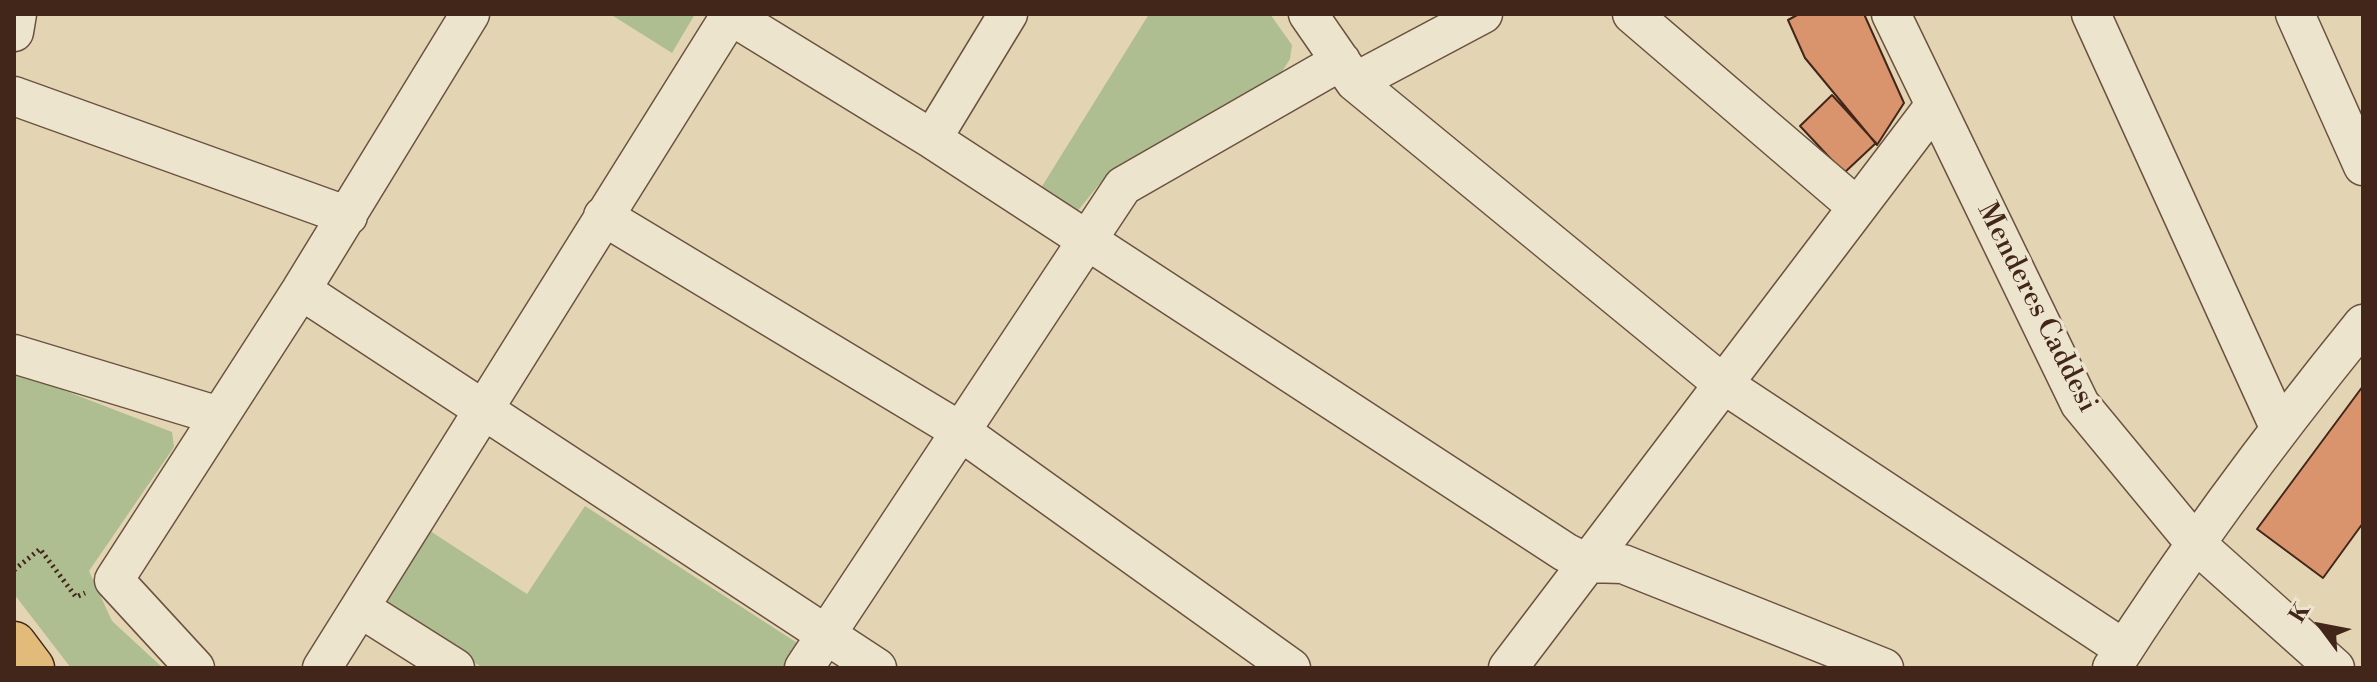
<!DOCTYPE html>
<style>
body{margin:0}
#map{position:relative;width:2377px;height:682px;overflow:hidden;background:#e3d5b4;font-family:"Libre Bodoni",serif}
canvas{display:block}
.frame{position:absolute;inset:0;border:16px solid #43261a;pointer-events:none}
.north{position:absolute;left:2281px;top:586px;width:80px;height:80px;-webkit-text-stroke:6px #ede4ce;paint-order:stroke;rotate:302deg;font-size:22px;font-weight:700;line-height:32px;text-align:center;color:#43261a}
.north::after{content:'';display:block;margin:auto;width:28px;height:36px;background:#43261a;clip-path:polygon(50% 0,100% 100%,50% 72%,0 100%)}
</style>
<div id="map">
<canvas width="2377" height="682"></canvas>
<div class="frame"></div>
<div class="north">K</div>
</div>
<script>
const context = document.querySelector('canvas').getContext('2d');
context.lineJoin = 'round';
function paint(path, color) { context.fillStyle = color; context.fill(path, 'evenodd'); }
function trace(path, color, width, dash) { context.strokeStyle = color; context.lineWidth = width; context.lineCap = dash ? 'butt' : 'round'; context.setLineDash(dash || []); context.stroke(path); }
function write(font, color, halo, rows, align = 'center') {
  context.font = font + ' "Libre Bodoni",serif'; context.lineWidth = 7; context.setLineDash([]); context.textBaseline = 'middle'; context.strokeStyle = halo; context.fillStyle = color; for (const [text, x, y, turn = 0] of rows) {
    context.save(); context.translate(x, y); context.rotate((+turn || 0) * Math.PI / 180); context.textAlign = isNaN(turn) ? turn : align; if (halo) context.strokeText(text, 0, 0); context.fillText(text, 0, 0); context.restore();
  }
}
const green = new Path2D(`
 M610 14H695L672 53Z
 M1149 14H1270L1292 45 1290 59 1276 81 1110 171 1072 218 1036 196Z
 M14 371 172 432 174 447 89 571 112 621 163 668H71L14 594Z
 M585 506 802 646 788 668H483L380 602 427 529 527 594Z`);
const building = new Path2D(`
 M1799 14H1864L1904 103 1877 145 1805 58 1788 20Z
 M1832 95 1876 143 1844 173 1800 126Z
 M2363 386V523L2323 578 2257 529Z`);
const path = new Path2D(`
 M14 570 40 549 76 597 85 593`);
const minor = new Path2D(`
 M1308 14 1355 82 1723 384 2124 649
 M1632 14 1857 207
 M1891 14 2080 404 2194 542 2335 668
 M2091 14 2279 427
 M2295 14 2363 166
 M730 15 932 139 1565 552 1587 563 1623 564 1884 668
 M14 32 17 14
 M1355 82 1483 14
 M14 96 348 216
 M932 139 1008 14
 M603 216 960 431 1291 668
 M301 290 877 668
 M14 354 219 416
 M360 608 455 668
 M195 668 114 580 301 290 470 14
 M322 668 731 14
 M804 668 1123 186 1341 61
 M1508 668 1935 105
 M2112 668C2189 547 2273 435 2363 324`);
const highway = new Path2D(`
 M14 644 32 668`);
const streetNames = [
 ["Menderes Caddesi",2036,308,63]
];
paint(green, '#aebe91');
paint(building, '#d9946d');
trace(building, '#43261a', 2);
trace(minor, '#6b5240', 41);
trace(highway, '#43261a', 47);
trace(path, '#43261a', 5, [2, 4]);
trace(minor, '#ede4ce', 38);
trace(highway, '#e2ba7a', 44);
write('28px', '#43261a', '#ede4ce', streetNames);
</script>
